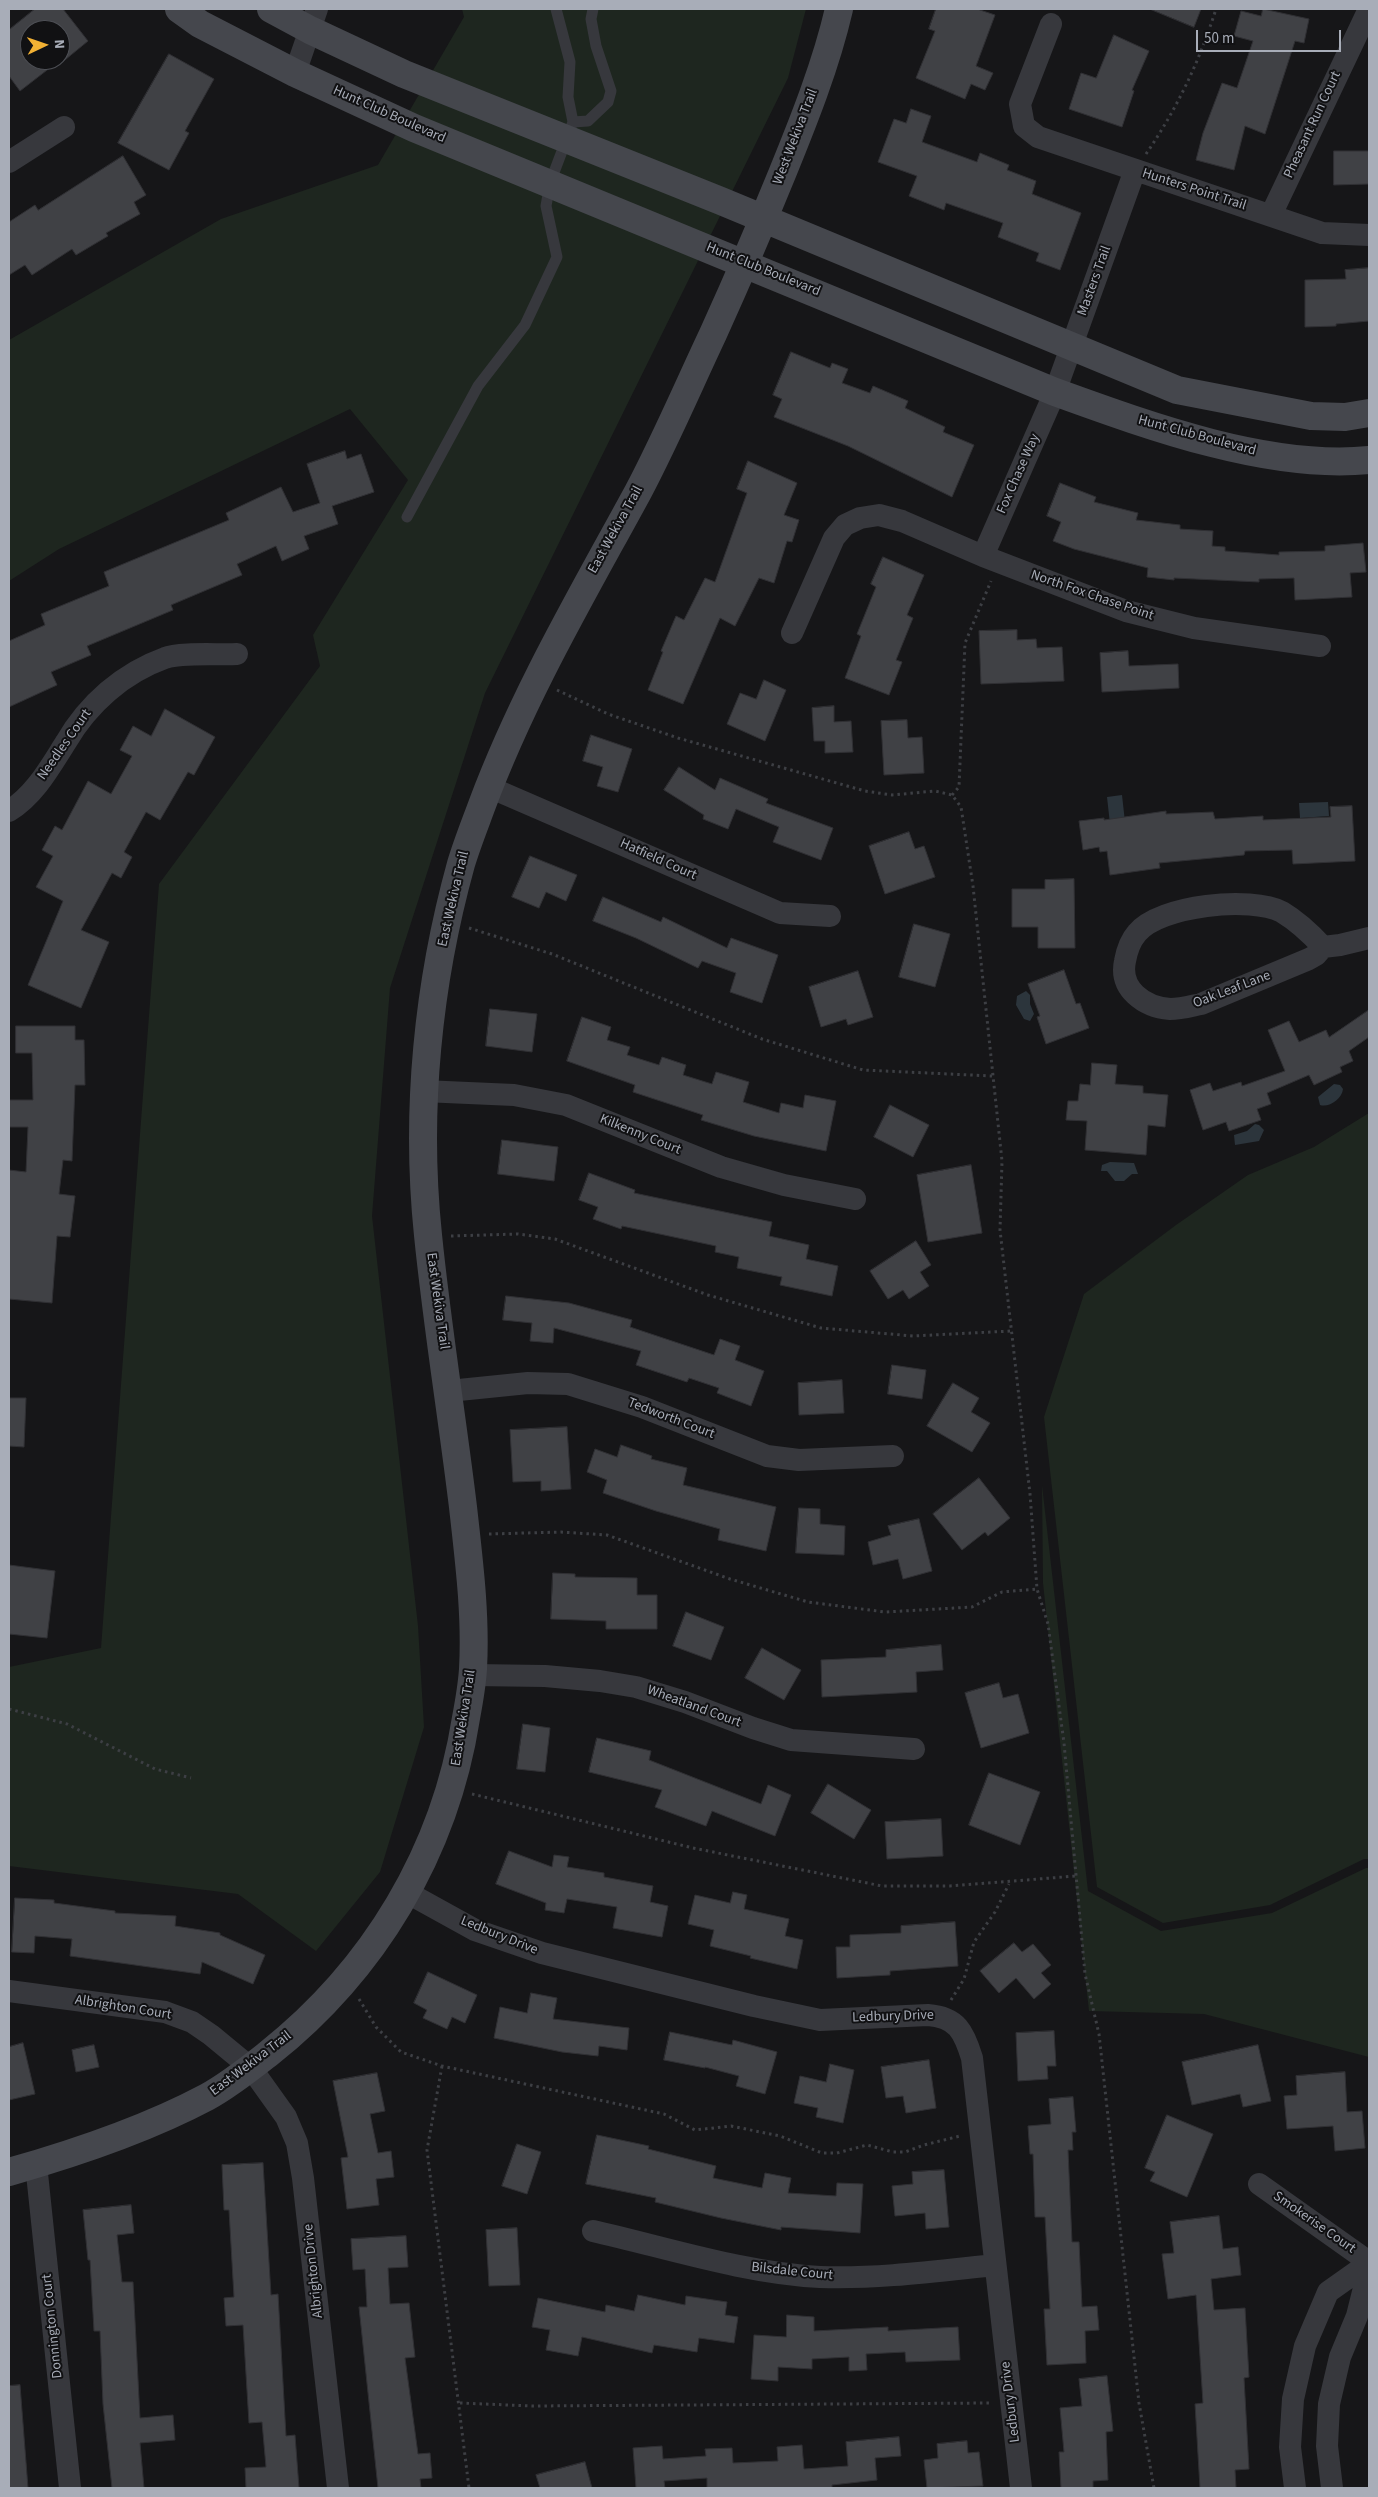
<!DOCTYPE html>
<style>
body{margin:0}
#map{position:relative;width:1378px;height:2497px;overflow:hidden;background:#161618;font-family:"Source Sans 3",sans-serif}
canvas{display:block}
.frame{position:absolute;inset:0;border:10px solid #a8adb8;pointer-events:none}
.north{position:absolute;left:20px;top:20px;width:50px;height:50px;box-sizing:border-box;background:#111113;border:1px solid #4d4f55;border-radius:50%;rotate:87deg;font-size:14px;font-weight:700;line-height:20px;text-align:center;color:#a8adb8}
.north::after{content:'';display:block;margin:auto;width:18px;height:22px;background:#f2b134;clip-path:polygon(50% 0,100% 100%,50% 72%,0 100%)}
.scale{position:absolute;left:1196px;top:30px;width:145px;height:22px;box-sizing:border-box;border:2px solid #a8adb8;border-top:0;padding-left:6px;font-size:15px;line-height:18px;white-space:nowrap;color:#a8adb8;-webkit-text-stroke:4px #111113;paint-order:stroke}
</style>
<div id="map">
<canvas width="1378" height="2497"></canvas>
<div class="frame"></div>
<div class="north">N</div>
<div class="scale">50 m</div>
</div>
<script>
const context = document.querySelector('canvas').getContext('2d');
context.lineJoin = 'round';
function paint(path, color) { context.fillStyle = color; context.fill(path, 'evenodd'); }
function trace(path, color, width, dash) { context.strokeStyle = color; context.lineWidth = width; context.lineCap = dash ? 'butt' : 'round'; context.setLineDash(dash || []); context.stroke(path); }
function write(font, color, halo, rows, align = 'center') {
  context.font = font + ' "Source Sans 3",sans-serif'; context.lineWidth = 4; context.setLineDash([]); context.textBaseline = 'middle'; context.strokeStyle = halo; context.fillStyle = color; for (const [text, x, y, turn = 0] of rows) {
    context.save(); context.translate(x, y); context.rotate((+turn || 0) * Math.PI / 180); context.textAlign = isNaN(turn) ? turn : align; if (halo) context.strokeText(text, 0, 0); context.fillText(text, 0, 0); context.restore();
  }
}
const green = new Path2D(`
 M462 9H806L788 78 485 693 390 988 372 1216 418 1626 424 1727 380 1872 316 1951 238 1894 9 1866V1667L101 1648 159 884 320 666 313 635 408 480 350 409 59 549 9 581V340L221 219 378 165 464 17Z
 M1369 1113V1859H1364L1270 1905 1163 1923 1097 1887 1044 1417 1084 1294 1176 1225 1248 1175 1314 1147Z
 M1042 1485 1088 1891 1161 1931 1272 1913 1366 1868H1369V2057L1204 2014 1089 2011 1043 1583Z`);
const water = new Path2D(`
 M1122 795 1125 822 1110 824 1107 797Z
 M1328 802 1329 816 1300 818 1299 803Z
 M1026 991 1030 995V1004L1034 1014 1030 1021 1024 1019 1016 1005 1017 996Z
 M1334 1084 1340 1085 1343 1089C1342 1099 1329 1108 1320 1105L1318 1097Z
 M1255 1124 1259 1125 1264 1130 1259 1141 1235 1145 1234 1135 1247 1131Z
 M1110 1162 1134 1163 1138 1174H1132L1124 1181H1115L1107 1171H1101L1102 1165Z`);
const building = new Path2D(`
 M35 9H63L88 41 60 64V30H30V60H60L20 91 9 76V30Z
 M936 9H977L995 15 976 66 993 73 985 90 971 84 965 99 916 78 935 31 929 29Z
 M1150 9H1201L1194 27Z
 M1263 9 1309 19 1304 43 1295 41 1265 134 1245 126 1234 170 1196 160 1203 133 1222 83 1237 88 1253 41 1234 36 1241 11 1261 16Z
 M1114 35 1149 51 1132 90 1134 91 1122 127 1069 109 1081 73 1096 78Z
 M169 54 214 79 185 131 189 133 169 170 118 143Z
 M911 109 931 116 922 142 977 162 980 153 1009 165 1007 170 1036 181 1032 194 1081 213 1060 270 1036 261 1039 253 998 237 1003 223 946 203 944 210 909 196 917 176 878 162 894 119 906 123Z
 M1334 151H1369V184L1334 185Z
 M123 156 146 195 134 202 140 214 106 233 108 236 76 255 72 249 32 275 25 265 9 275V222L35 205 38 210Z
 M1369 268V321L1336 324V326L1305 327V280L1346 279 1345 270Z
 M791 352 830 368 832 363 848 369 842 383 870 393 873 386 908 401 905 408 945 427 943 432 974 445 952 497 848 446 774 417 782 399 773 395Z
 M345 451 347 459 361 454 374 492 332 506 338 524 304 536 309 549 282 561 276 546 237 564 242 575 171 605 173 610 87 646 91 655 51 672 57 685 9 707V641L45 625 41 614 109 586 104 572 229 520 226 513 281 487 293 512 320 503 307 464Z
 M748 461 797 483 784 515 799 520 792 542 787 541 774 583 759 578 735 626 720 618 683 704 648 690 663 652 661 651 676 616 684 620 705 578 715 582 747 493 737 489Z
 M1060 483 1096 497 1094 502 1138 513 1136 520 1180 525V529L1213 531 1212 546 1225 547V551L1279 555V552L1325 551V546L1363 543 1366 572 1350 573 1352 597 1295 600 1294 578 1259 579V582L1174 578V580L1147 577 1148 568 1074 549 1053 541 1061 522 1047 516Z
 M883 557 924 575 907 615 913 618 896 660 902 662 889 695 845 678 861 636 857 634 876 587 871 584Z
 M1017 630V640L1036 639 1037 648 1062 647 1064 681 981 684 979 631Z
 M1128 651 1129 666 1178 664 1179 688 1102 692 1100 653Z
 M764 680 786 690 765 741 727 724 740 693 756 699Z
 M834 706V722L851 721 853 752 825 753V741H814L812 708Z
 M165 709 215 737 194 775 188 772 160 820 146 812 124 852 132 857 121 878 112 873 81 930 109 942 81 1008 28 985 63 901 36 887 53 856 42 850 55 826 62 830 88 781 111 794 132 756 120 750 133 726 151 736Z
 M907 720 908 738 922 737 924 773 884 775 881 721Z
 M591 735 632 749 618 792 597 786 603 767 583 761Z
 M679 767 715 790 720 778 768 799 766 803 833 828 821 860 773 842 779 827 736 809 728 829 703 819 704 815 664 790Z
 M1352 806 1355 861 1293 864 1292 850 1245 851 1244 855 1159 863 1160 868 1110 875 1107 851 1100 852 1099 847 1083 850 1079 821 1104 818V820L1166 811V814L1213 812 1215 819 1263 816V820L1331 817 1330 807Z
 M909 832 915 849 924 846 935 877 885 894 869 846Z
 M530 856 577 875 566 901 546 892 539 908 512 897Z
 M1074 879 1075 948H1038V927H1012V889H1045V880Z
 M603 897 661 922 663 917 727 948 731 938 778 955 762 1003 730 992 736 973 702 961 698 968 636 938 593 921Z
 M914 924 950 934 935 987 899 977Z
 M1064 970 1076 1004 1080 1003 1089 1028 1046 1044 1037 1017 1040 1016 1028 984Z
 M858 971 873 1017 848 1025 846 1019 821 1027 809 987Z
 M490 1009 537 1014 532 1052 486 1046Z
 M1369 1010V1037L1349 1051 1353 1061 1340 1067 1342 1072 1314 1085 1309 1075 1267 1093 1271 1104 1257 1109 1261 1120 1229 1131 1226 1122 1203 1130 1190 1090 1210 1083 1213 1091 1241 1082 1242 1086 1285 1071 1268 1030 1289 1021 1299 1042 1326 1030 1329 1037Z
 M582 1017 611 1027 607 1040 630 1047 627 1055 659 1065 662 1057 686 1065 683 1075 712 1084 716 1072 749 1082 743 1102 779 1113 781 1103 803 1108 805 1095 836 1101 826 1151 754 1136 701 1120 703 1115 633 1092 635 1085 567 1061Z
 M16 1026H75V1040H84L85 1085H75L72 1161 63 1160 59 1194 75 1196 70 1237 57 1236 52 1303 9 1299V1170L26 1172 28 1127H9V1100H33L32 1053H16Z
 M1092 1063 1117 1065 1115 1084 1143 1086V1093L1168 1095 1165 1127 1148 1125 1146 1155 1085 1150 1087 1121 1066 1120 1068 1101H1078L1080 1084 1090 1085Z
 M890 1105 929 1125 913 1157 874 1137Z
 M502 1140 558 1147 554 1181 498 1174Z
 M971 1165 982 1233 928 1242 917 1175Z
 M589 1173 635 1190 634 1193 772 1222 769 1236 809 1245 806 1259 838 1266 832 1296 780 1285 782 1277 737 1268 739 1257 715 1252 716 1246 622 1226 621 1229 593 1219 598 1207 579 1200Z
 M916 1241 931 1265 920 1272 929 1286 909 1299 903 1290 888 1299 870 1271Z
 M506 1296 569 1303 632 1320 630 1327 714 1355 720 1339 740 1346 735 1360 764 1371 751 1406 717 1393 719 1388 689 1378 687 1382 636 1365 641 1351 554 1328 553 1343 530 1341 532 1323 503 1320Z
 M892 1365 926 1370 922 1399 888 1394Z
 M842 1380 844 1413 799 1415 798 1383Z
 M953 1383 979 1398 971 1412 990 1423 972 1452 927 1426Z
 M9 1398H26L24 1447 9 1446Z
 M567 1427 571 1489 541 1491V1481L513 1482 510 1430Z
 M621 1445 652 1456 651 1459 687 1468 683 1485 776 1507 766 1551 718 1540 720 1529 656 1511 603 1493 607 1480 587 1472 595 1449 617 1457Z
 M979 1478 1010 1518 988 1536 985 1532 962 1550 933 1514Z
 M799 1508 820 1509V1524L845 1526 844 1555 796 1553Z
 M919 1519 932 1571 903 1579 898 1559 873 1565 868 1542 891 1535 888 1526Z
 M9 1565 55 1571 47 1638 9 1634Z
 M553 1573 575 1574V1577L637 1578V1595H657V1629H606V1621L551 1619Z
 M686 1612 724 1627 711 1660 673 1646Z
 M941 1645 943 1670 916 1672 917 1692 822 1697 821 1660 886 1657V1650Z
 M762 1648 801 1670 784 1700 745 1678Z
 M999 1683 1003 1698 1018 1694 1029 1733 981 1748 965 1693Z
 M523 1724 550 1728 545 1772 517 1769Z
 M597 1738 651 1751 649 1760 761 1804 768 1785 791 1795 775 1836 712 1811 706 1826 655 1807 662 1790 589 1772Z
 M989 1773 1040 1792 1020 1845 969 1825Z
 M828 1784 871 1810 854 1839 811 1813Z
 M941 1819 943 1856 887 1859 885 1822Z
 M509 1851 552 1867 554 1855 569 1857 567 1867 604 1873V1877L653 1886 650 1902 668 1906 662 1937 613 1928 617 1907 567 1899 564 1913 545 1910 546 1903 496 1884Z
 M733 1892 747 1895 744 1909 789 1919 785 1936 803 1940 797 1969 750 1958 751 1956 710 1946 714 1930 688 1924 695 1895 730 1903Z
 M15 1898 54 1900V1903L115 1911V1913L176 1916 175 1926 220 1933V1935L265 1955 253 1984 202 1962 200 1974 70 1956 72 1939 35 1936 34 1953 12 1952Z
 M955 1922 958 1966 890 1971V1975L837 1978 836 1947H850V1935L901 1933V1926Z
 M1014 1943 1022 1952 1033 1944 1051 1965 1041 1973 1051 1984 1034 1999 1016 1978 999 1993 980 1971Z
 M428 1972 477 1995 465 2023 452 2017 447 2029 423 2018 427 2010 414 2003Z
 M531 1993 557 1998 553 2019 629 2028 627 2050 599 2046 598 2056 562 2052 494 2038 500 2007 527 2013Z
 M1054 2031 1056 2066H1047L1048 2079 1018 2081 1016 2033Z
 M670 2032 732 2045 733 2040 777 2052 765 2094 736 2086 739 2076 705 2067V2068L664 2060Z
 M23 2043 35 2094 9 2100V2047Z
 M94 2045 99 2067 76 2072 72 2050Z
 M1258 2045 1271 2101 1243 2107 1240 2094 1192 2105 1182 2062Z
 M929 2060 936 2108 906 2113 903 2096 886 2098 881 2067Z
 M830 2064 854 2070 843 2123 816 2117 818 2108 794 2103 800 2076 826 2082Z
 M1345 2072 1347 2112 1362 2111 1365 2148 1335 2151 1333 2126 1287 2129 1284 2096 1297 2095 1296 2076Z
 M377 2073 385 2111 370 2114 378 2153 391 2151 394 2177 376 2179 379 2205 347 2209 341 2158 348 2157 333 2081Z
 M1073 2097 1076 2132H1072L1073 2150H1068L1072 2242H1079L1082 2307 1097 2306 1099 2330 1085 2331 1086 2363 1047 2365 1044 2309H1050L1045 2217H1035L1033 2154H1030L1028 2126 1051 2124 1049 2099Z
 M1167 2115 1213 2134 1187 2197 1150 2181 1155 2172 1145 2168Z
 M597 2135 649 2146 648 2149 716 2166 713 2178 762 2188 765 2173 791 2178 788 2193 836 2196 837 2183 863 2184 860 2233 781 2227V2230L721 2218 655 2202 656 2198 586 2184Z
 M517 2144 541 2152 527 2194 502 2186Z
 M263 2163 271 2295 278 2294 286 2436 295 2435 299 2488H246L245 2468 266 2467 262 2422 249 2423 243 2325 226 2326 224 2298 234 2297 229 2210H224L222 2165Z
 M944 2170 949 2227 926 2229 925 2213 895 2216 892 2186 913 2184 912 2172Z
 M131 2205 134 2233 117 2235 122 2282H133L140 2418 173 2415 175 2440 140 2443 144 2488H112L103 2404 100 2331H94L90 2260H88L83 2210Z
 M1219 2216 1223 2249 1238 2247 1241 2275 1211 2279 1214 2310 1245 2308 1249 2377 1244 2378 1249 2469 1235 2470 1236 2488H1200L1195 2404 1203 2403 1196 2295 1168 2299 1162 2254 1174 2253 1170 2222Z
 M517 2228 520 2285 489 2286 486 2230Z
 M406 2236 408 2267 388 2268 390 2304 409 2303 415 2357 405 2358 418 2454 430 2453 432 2478 420 2479 421 2488H378L359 2307H367L365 2269 353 2270 351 2239Z
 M638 2295 685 2305 686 2296 727 2302 725 2315 738 2317 734 2343 699 2338 697 2352 654 2345 652 2353 582 2337 578 2356 546 2350 550 2330 532 2327 538 2298 605 2312 606 2305 634 2311Z
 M787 2315 814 2317V2331L888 2327V2331L958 2327 960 2360 906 2362 905 2352 866 2354 867 2370 849 2371V2357L812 2359V2369L778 2367V2381L751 2379 754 2335 786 2337Z
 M1107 2376 1113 2431 1106 2432 1108 2480 1093 2481V2488H1061L1059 2452H1064L1060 2408 1082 2406 1079 2379Z
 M20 2385 28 2488H9V2386Z
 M899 2437 901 2456 875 2458 877 2480 832 2485V2488H707V2478L664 2481 665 2488H636L633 2448 662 2446 663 2459 706 2456 705 2449 732 2448 733 2463 778 2461 777 2447 802 2445 804 2469 848 2466 846 2442Z
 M967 2441 968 2453 979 2452 983 2486 927 2488 924 2460 938 2458 937 2444Z
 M585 2462 592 2488H540L536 2475Z`);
const path = new Path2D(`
 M1146 154C1178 107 1199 62 1216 9
 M557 690 608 714 678 738 865 791 892 795 935 791 952 795 961 807 973 886 1002 1161 1000 1230 1030 1494 1037 1589 1048 1624 1064 1743 1085 1974 1099 2034 1139 2403 1154 2488
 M952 795 959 787 965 643 991 581
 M469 928 552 954 762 1039 863 1070 992 1076
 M451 1236 518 1234 555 1239 708 1295 821 1328 913 1336 1011 1331
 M489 1534 561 1532 607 1535 730 1579 808 1602 885 1612 972 1607 1002 1592 1037 1589
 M9 1709 67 1724 155 1769 191 1778
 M472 1794 693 1848 882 1886H950L1076 1876
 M359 1999 376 2027 401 2052 442 2066 664 2114 695 2130 731 2126 780 2136 822 2153H837L867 2145 893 2152H905L924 2145 960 2136
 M951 2000 964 1979 974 1942 995 1912 1009 1884
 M442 2066 427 2150 469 2488
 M460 2403 532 2406 991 2403`);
const lane = new Path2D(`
 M556 9 570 62 568 97 573 122 588 121 608 102 611 91 596 46 591 19 593 9
 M407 517 478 386 525 325 557 257 546 206 550 183 573 122`);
const street = new Path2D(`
 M1051 24 1020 104 1024 126 1038 137 1322 233 1369 235
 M295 73 317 9
 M9 162 64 127
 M1271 215 1369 9
 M983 556 1055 392 1135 170
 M792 633 834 538 845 525 860 518 879 515 902 521 983 556 1126 611 1194 628 1320 646
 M489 787 780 913 830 916
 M9 811C35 795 50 767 66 742 88 704 123 673 165 658 180 652 219 655 237 654
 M1323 947C1311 934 1297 921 1282 912 1251 896 1160 905 1137 933 1130 941 1127 950 1125 961 1119 989 1144 1007 1170 1009 1181 1009 1191 1006 1201 1004L1309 959 1316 955 1323 947 1340 945 1369 938
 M423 1091 514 1095 566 1105 721 1167 784 1185 855 1199
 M449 1391 528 1383 568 1384 642 1407 767 1456 799 1460 893 1456
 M473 1675 545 1676 600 1681 636 1687 685 1702 753 1728 791 1740 914 1749
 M408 1893 475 1930 542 1953 754 2006 820 2020 928 2015C957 2017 964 2032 972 2058L1021 2488
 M9 1991 165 2012 192 2022 211 2035 251 2068 286 2117 297 2143 303 2178 338 2488
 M36 2164 70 2488
 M1259 2184 1369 2262
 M593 2231C668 2248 744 2273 820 2277 878 2279 937 2271 995 2265
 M1295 2488 1290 2447 1293 2399 1305 2346 1328 2292 1369 2263
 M1332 2488 1327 2446 1329 2404 1340 2357 1357 2316 1369 2268`);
const secondary = new Path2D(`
 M179 9 200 24 295 73 414 128 1055 392C1149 426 1269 470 1369 460
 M271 9 310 30 404 74 721 201 1177 390 1311 416 1345 417 1369 413
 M9 2172C76 2153 145 2130 207 2097 229 2085 249 2069 268 2054 374 1970 445 1852 466 1718 469 1702 472 1685 473 1669 476 1615 469 1561 463 1507 452 1416 437 1325 428 1235 415 1111 428 983 461 864 467 844 475 824 482 805 523 695 582 595 638 492 665 441 688 387 713 334 737 281 760 228 782 174 804 120 826 65 839 9`);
const streetNames = [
 ["Hunt Club Boulevard",389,115,24],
 ["Pheasant Run Court",1313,125,-65],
 ["West Wekiva Trail",796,137,-69],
 ["Hunters Point Trail",1194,190,18],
 ["Hunt Club Boulevard",763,270,22],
 ["Masters Trail",1095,281,-70],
 ["Hunt Club Boulevard",1197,436,15],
 ["Fox Chase Way",1019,474,-66],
 ["East Wekiva Trail",616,530,-61],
 ["North Fox Chase Point",1092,596,19],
 ["Needles Court",65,745,-55],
 ["Hatfield Court",658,860,24],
 ["East Wekiva Trail",454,899,-77],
 ["Oak Leaf Lane",1232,990,-21],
 ["Kilkenny Court",640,1135,22],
 ["East Wekiva Trail",437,1301,82],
 ["Tedworth Court",671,1419,21],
 ["Wheatland Court",694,1707,20],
 ["East Wekiva Trail",464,1718,-81],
 ["Ledbury Drive",499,1936,22],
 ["Albrighton Court",123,2008,9],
 ["Ledbury Drive",893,2017,-2],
 ["East Wekiva Trail",251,2064,-37],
 ["Smokerise Court",1314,2223,35],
 ["Albrighton Drive",314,2271,-96],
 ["Bilsdale Court",792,2272,6],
 ["Donnington Court",53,2326,-96],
 ["Ledbury Drive",1011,2402,-97]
];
paint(green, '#1e261f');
paint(water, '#2c353c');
paint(building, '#404145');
trace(building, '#303034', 1);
trace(path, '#3d3f44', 3, [2.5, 4]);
trace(lane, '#37383d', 11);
trace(street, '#37383d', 22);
trace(secondary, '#45474d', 28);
write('14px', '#a8adb8', '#111113', streetNames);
</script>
